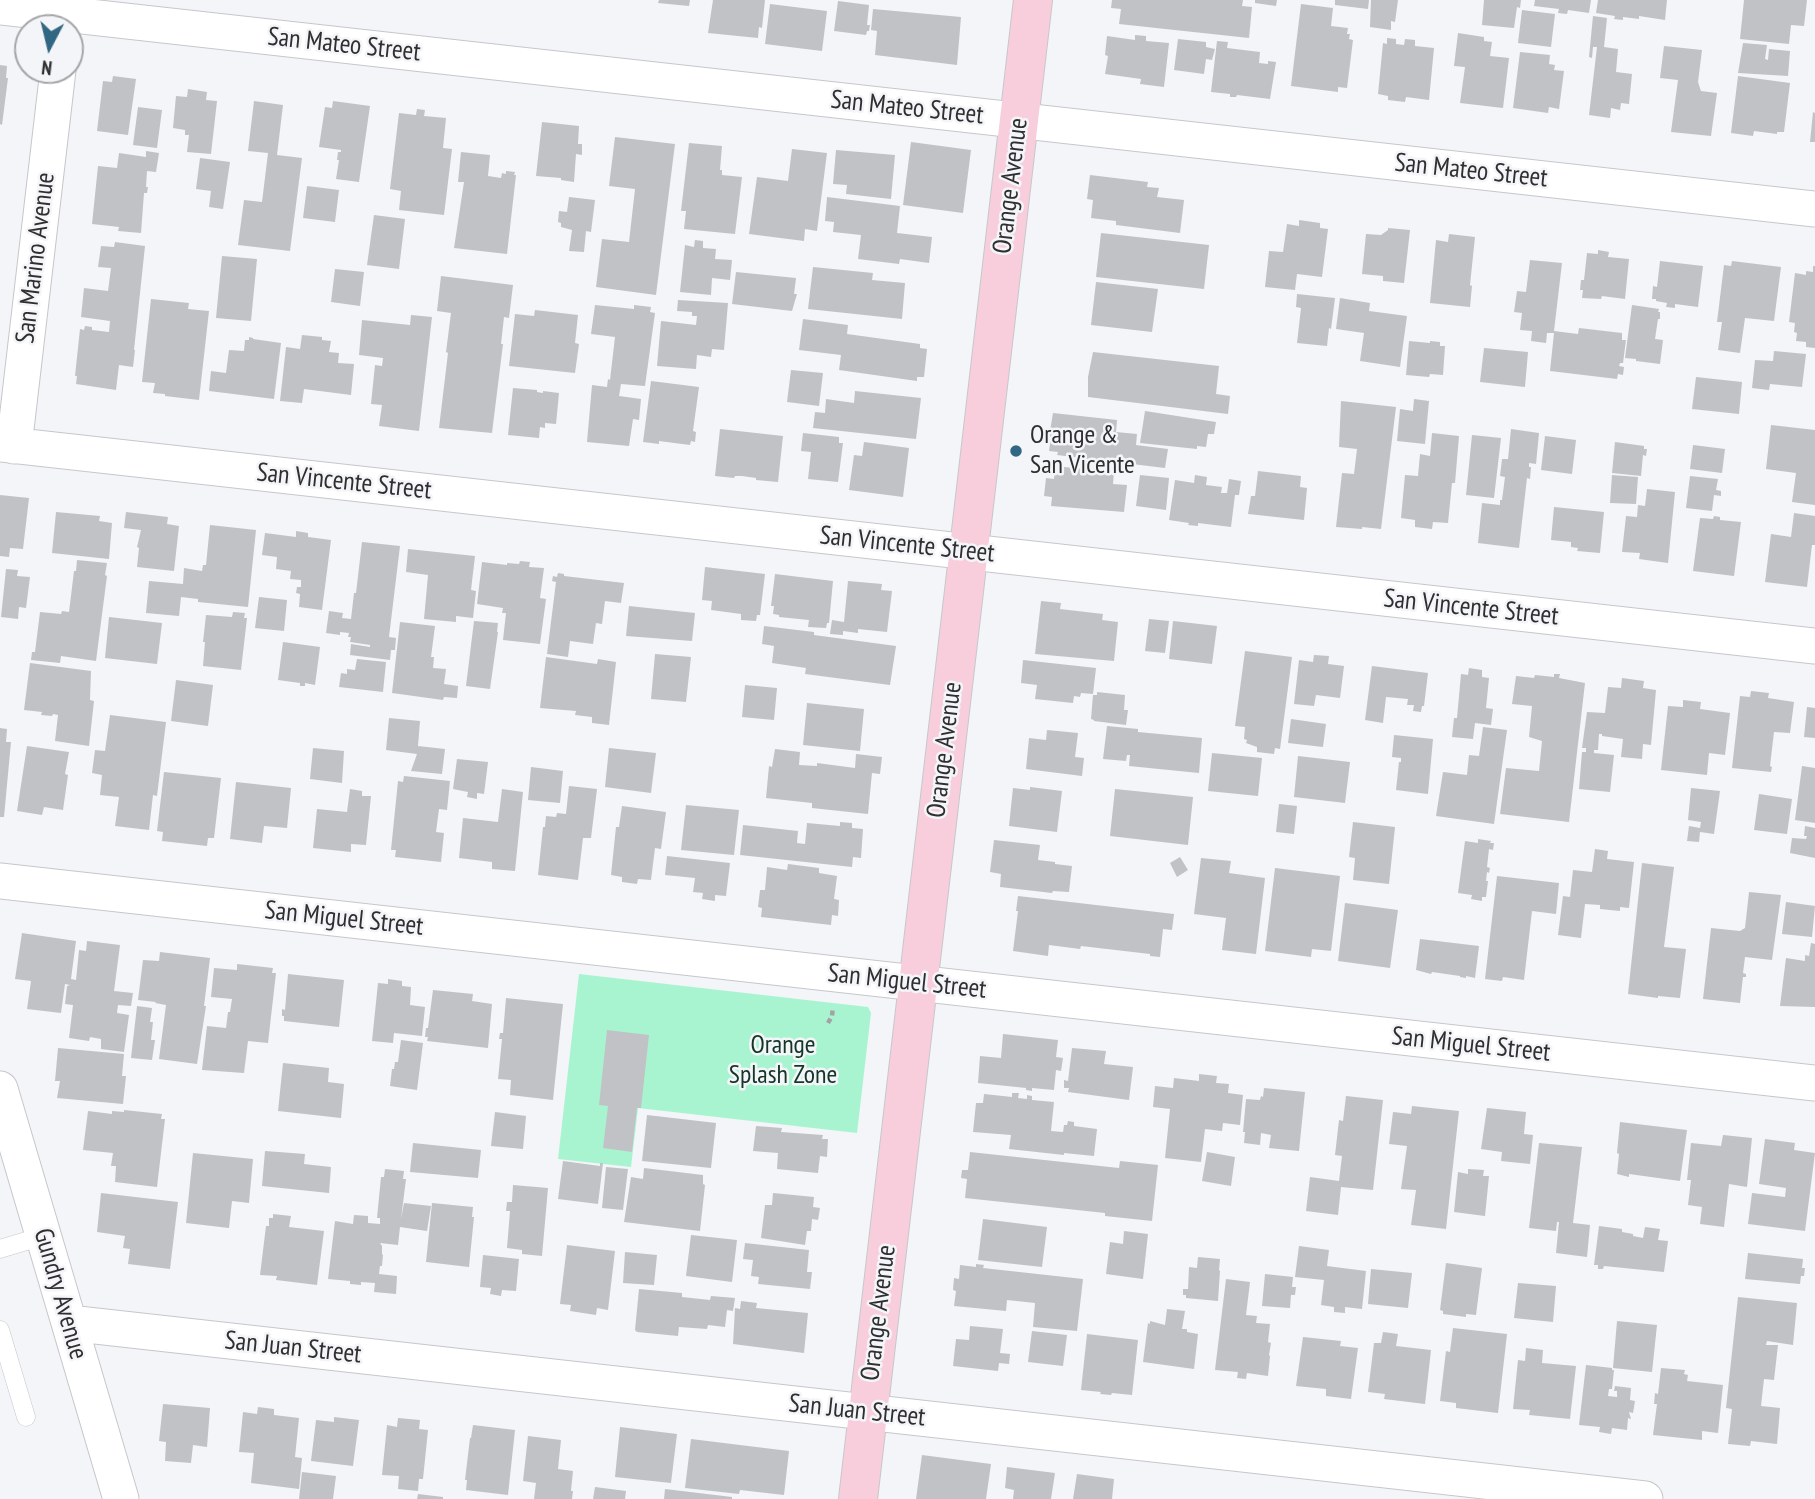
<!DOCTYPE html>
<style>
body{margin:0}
#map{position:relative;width:1815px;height:1499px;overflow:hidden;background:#f4f5f8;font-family:"PT Sans Narrow",sans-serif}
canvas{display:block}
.north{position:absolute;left:14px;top:14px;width:70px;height:70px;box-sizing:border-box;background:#f4f5f8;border:2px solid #a5a6a8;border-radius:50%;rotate:187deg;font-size:19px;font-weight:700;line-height:28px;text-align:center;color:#2f2f30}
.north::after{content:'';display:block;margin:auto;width:24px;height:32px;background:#326783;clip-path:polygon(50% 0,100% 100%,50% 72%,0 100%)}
</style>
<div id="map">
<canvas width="1815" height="1499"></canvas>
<div class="north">N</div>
</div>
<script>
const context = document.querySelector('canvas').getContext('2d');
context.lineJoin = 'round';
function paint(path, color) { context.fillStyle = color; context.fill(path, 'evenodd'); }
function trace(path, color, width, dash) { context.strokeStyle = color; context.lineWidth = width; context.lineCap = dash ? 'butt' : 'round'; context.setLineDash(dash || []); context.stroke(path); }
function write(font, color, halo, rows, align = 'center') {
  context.font = font + ' "PT Sans Narrow",sans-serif'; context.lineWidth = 5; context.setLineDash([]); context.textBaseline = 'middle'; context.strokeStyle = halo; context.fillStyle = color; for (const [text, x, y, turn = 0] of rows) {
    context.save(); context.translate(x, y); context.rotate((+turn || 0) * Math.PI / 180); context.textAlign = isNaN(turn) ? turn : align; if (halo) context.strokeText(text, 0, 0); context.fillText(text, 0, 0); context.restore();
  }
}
const green = new Path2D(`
 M579 974 868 1007 871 1013 857 1133 638 1108 631 1167 558 1159Z`);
const building = new Path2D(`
 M659 0H690L689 6 658 3Z
 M713 0H765L762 28 759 27 758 38 708 33Z
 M1112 0H1243L1242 6 1252 7 1249 38 1119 24 1121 9 1111 8Z
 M1255 0H1277L1276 6 1255 3Z
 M1335 0H1369L1368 9 1335 5Z
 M1371 0H1398L1395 22 1391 21V30L1370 27Z
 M1484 0H1521L1520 8 1517 7 1514 28 1482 25Z
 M1535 0H1591L1589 13 1568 10 1567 14 1558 13 1559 9 1534 6Z
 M1598 0H1667L1665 20 1639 16V19L1623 17V20L1614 19 1615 16 1596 13Z
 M1744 0H1807L1804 26 1791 25 1789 44 1740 39Z
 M838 1 869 5 867 25H870L869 31H867L866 35 834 31Z
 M770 4 827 11 822 51 765 44Z
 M1301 4 1333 8 1331 26 1348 28 1347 34H1350L1349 39 1353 40 1347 88 1338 87V92L1291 86Z
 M873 9 961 17 957 65 875 55 877 31 871 30Z
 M1522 10 1555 14 1551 47 1518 43Z
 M1593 16 1607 18 1604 47 1618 49 1616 72 1632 74 1629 104 1621 103 1620 110 1611 108 1610 118 1589 115 1597 47H1593L1592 58 1589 57Z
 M1458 33 1484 37V41L1492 42 1490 56 1509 58 1503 108 1460 103 1465 67 1454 66Z
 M1135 35 1146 36V41L1169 43 1164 87 1140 84 1141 79 1105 74 1108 56 1105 55 1107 36 1135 40Z
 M1387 38 1396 39V44L1404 45 1405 39 1415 40V46L1434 48 1429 100 1406 97 1405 102 1388 100V96L1378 94 1383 43 1387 44Z
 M1178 39 1206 42V47L1215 49 1212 60 1206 59 1204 74 1174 70Z
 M1217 41 1228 42 1227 48 1260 52 1259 63 1268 64V61L1276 62 1270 99 1237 95 1236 97H1230V94L1211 92Z
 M1743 43 1767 45 1765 59 1768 60 1769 49 1790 51 1788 76 1738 73Z
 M1664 46 1702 50 1698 82 1701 91 1717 93 1711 136 1671 132 1678 80 1660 78Z
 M1520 52 1550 55 1549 64 1555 65 1554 70 1564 71 1559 109 1549 107 1548 113 1513 108Z
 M0 65 7 66 6 78H8L2 125 0 124Z
 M113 76 136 79 128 135 97 131 103 81 112 82Z
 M1738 76 1790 83 1784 132H1777V134L1754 131 1753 136 1731 133Z
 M188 89 207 92 206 100 217 101 211 154 187 152 189 135H185V130L173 128 176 96 187 97Z
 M254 101 283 105 277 155 302 158 290 251 238 245 244 200 262 202 268 153 248 151Z
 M333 101 370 106 359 182 336 179 339 160H337L338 152H341V150L319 147 325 107 332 108Z
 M138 107 162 110 157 148 133 145Z
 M417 109 425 110 424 116 446 118 443 148 452 149 444 215 399 210 401 191 390 189 399 113 416 115Z
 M1813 112 1815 113V142H1810Z
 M542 122 579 126 578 144H582V155L576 154 574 182 561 180V178L536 176Z
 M615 137 675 144 656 295 596 287 602 239 629 242 635 189 609 186Z
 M911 142 971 150 963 213 903 205Z
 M689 143 722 146 720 170H722V175L742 177 735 234 684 229 686 211H681Z
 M792 149 827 153 817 231 805 229 804 241 749 234 757 177 788 181Z
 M836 150 895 155 891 199 846 194 847 185 833 184Z
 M146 151 159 153 156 172 147 171 146 187H148L147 193H144L141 233 118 231 119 227 92 224 98 166 117 168 119 153 146 157Z
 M461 152 490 155 488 176 501 178 502 173 506 174V171L515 172 514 175H516L507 254 454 248 464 182H458Z
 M200 158 230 162 223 209 209 207 211 191 196 189Z
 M1090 175 1148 182 1147 187 1159 188 1157 197 1184 200 1180 233 1116 225V221L1091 218 1093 200 1087 199Z
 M307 186 339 190 335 222 303 218Z
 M569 197 595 200 591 232 586 231 584 252 569 251 572 230 561 227V223L558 222 559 211 567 212Z
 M827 197 900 206 897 233 932 237 929 263 900 259 899 264 858 259 861 235 833 232 834 222 825 221Z
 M374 215 405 219 399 269 367 265Z
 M1299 220 1320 223V228L1328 229 1322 277 1297 274 1295 290 1265 287 1269 251 1283 252 1287 224 1299 226Z
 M1388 228 1410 230 1404 283 1383 281V276L1362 274 1366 234 1381 235 1388 230Z
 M1101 233 1209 245 1204 289 1096 277Z
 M1449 234 1475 237 1470 285 1472 286 1470 307 1430 303 1436 240 1448 242Z
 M695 240 703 241V248L716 249 715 259 732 260 730 280 712 278 711 295 680 292 685 245 694 247Z
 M115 242 145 246 134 350H135L133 367 119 365 116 390 76 384 77 376H75L80 329 84 330 85 326 92 327V330L109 332 110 321 81 317 84 288 108 291 111 268 98 267 101 246 114 247Z
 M1598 250 1609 252 1608 257 1629 259 1625 299 1602 296 1601 299 1582 298 1583 290H1580L1581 280H1584L1587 253 1598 254Z
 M222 256 257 259 251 321 216 318Z
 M1530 260 1562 263 1554 331 1578 334 1579 328 1622 333V340H1626L1623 363H1620L1619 366 1624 367 1623 375 1618 374 1617 379 1550 371 1554 333H1547L1546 343 1531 341 1532 331 1520 330 1522 313 1514 312 1517 291 1526 292Z
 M1660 261 1703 266 1698 307 1675 304V308L1666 307 1667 303 1656 301V299H1652L1653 286 1657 287Z
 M1732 261 1781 267 1774 321 1745 318 1740 353 1718 350 1722 322H1717L1724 265 1731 266Z
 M1813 266H1815V348L1806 347V342L1796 341 1797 333 1794 332 1795 323 1789 322 1795 273 1806 275V271L1813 272Z
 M813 267 873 273 872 280 905 283 902 319 808 309Z
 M335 269 364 272 360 306 331 302Z
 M736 272 796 278 794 294H797L792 311 732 304Z
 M441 276 513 285 509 318 504 317 501 344H503L492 433 439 428 448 353 446 352 451 313 437 311Z
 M1096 282 1158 289 1152 332 1091 325Z
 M1297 294 1335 298 1331 329 1329 328 1327 346 1297 343 1301 308 1296 307Z
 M1340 298 1370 303 1369 311 1407 316 1400 367 1360 361 1364 333 1336 329Z
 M151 299 189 303 188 309 209 311 199 400 165 396V394L153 393 155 383 142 382Z
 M678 300 728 303 724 350 712 349 711 357 697 355 696 369 657 366 661 321 696 325 697 316H692V312L677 311Z
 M595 305 634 309V305L651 307 650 312 655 313 645 386 621 384 619 396 641 399 639 420 633 419 629 446 587 442 592 385 607 387 608 379 610 380 615 337 591 334Z
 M1632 305 1659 309 1658 312H1660V319H1658L1655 339 1663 340 1660 364 1636 361V359L1625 358Z
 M535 310 578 315 575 343 579 344 575 373 509 366 515 314 534 316Z
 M411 315 432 317 419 431 379 426 382 405 371 404 375 365 382 366 383 358 359 355 362 320 410 325Z
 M803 319 848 325 847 334 920 344V348L927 349 924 377H917V381L839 370 841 355 799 350Z
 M302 335 322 337V340L331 341 329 352 339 353 338 363 354 364 351 395 304 389 302 403 280 401 286 347 300 349Z
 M249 337 253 338V339L281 343 274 399 209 391 211 371 226 373 229 350 244 351 245 340H249Z
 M1409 341 1430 343V341L1440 342V346H1445L1443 375 1430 374 1429 377 1406 375Z
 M1484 348 1528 352 1525 387 1480 382Z
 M1774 351 1806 354 1802 387 1770 384 1769 390 1752 388 1755 360 1773 361Z
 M1093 352 1219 366 1216 394 1230 396 1228 414 1088 397V377Z
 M791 370 823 373 819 406 787 402Z
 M1696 377 1742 382 1739 414 1692 409Z
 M651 381 699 387 693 431 696 432 695 442 691 441 690 445 659 441V444L643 442Z
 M513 388 537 390V392L543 393V391L559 393 556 424 545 423V428L540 427 539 438 508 435Z
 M855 391 921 398 916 439 813 428 815 412 825 413 826 399 854 403Z
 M1414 399 1429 401 1425 444 1397 441 1400 409 1413 411Z
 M1341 401 1396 407 1381 529 1362 527V529L1336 527 1342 473 1354 474 1357 449 1339 447Z
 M1145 411 1216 422 1214 434H1208L1206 447 1197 446V449L1140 443Z
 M1053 413 1117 420 1116 432 1137 434 1136 445 1168 449 1165 468 1057 455 1058 452 1049 451 1051 437H1049Z
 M1771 425 1815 430V505L1792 502 1796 473 1766 469Z
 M720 429 783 436 778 482 756 480V478L742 476H735L734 478 715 476Z
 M1511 429 1539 433 1536 464 1529 463V467H1531L1530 479 1527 478 1519 548 1478 543 1482 503 1500 505V500H1502L1505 477 1500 476 1502 459H1508Z
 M803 433 839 437V443H843L838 482 808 479 811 452 801 451Z
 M1432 433 1459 436 1455 483H1452L1448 523 1433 522 1432 529 1415 527V520L1401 518 1405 475 1418 476 1420 454 1430 456Z
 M1472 435 1501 438 1494 498 1466 495Z
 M1545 436 1576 440 1572 474 1541 470Z
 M864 442 909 448 903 497 849 490 854 455 862 456Z
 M1615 442 1644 446V449H1647L1646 456 1643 455 1641 476 1612 473Z
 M1693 445 1725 449 1722 473 1690 469Z
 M1055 466 1114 472 1113 484 1127 485 1124 512 1051 506 1052 497 1044 496 1046 478 1054 479Z
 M1258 471 1301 476 1300 487 1307 488 1304 520 1248 514 1251 496H1255Z
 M1140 475 1169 478 1166 510 1136 506Z
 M1195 475 1207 477 1206 485 1222 487 1221 493H1227L1229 479 1241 481 1239 495H1235L1231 527 1198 523V526L1188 525 1189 523 1169 520 1175 480 1194 483Z
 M1612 475 1638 477 1636 504 1610 503Z
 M1690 476 1718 479 1716 490 1721 491V496L1714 495 1712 511 1686 508Z
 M1647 489 1675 492 1668 563 1639 559 1640 553 1622 552 1626 516 1637 517 1638 505 1645 506Z
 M0 495 29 498 23 549 10 548 9 557 0 556Z
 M1554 507 1604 512 1600 553 1577 551 1578 548 1571 547V542L1551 540Z
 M56 512 100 516 99 521 112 523 109 559 52 553Z
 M126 512 168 517 167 524 179 526 174 571 137 567 139 548 137 547 141 530 124 528Z
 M1794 513 1815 516V545H1812L1807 587 1765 582 1771 534 1791 537Z
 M1714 516 1720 517V520L1741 522 1734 576 1693 571 1700 518 1713 519Z
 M210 525 256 530 248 607 198 602V599L181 597 179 616 146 613 149 581 183 584 184 568 202 571 203 565H206Z
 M296 531 308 533V537L331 540 322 610 299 607 300 594 296 593 297 587H301V580L290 579 291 571 276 569 277 557 262 555 265 533 296 537Z
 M362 542 400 546 389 637 396 638 395 650H391L390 660 350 655 351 644 370 647V645L350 642 351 637H348L349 633 340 632V635L326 633 329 611 343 613 342 618 351 619 354 593H356Z
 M408 549 475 556 471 590 476 591 473 618 456 616V622L424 619 428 575 406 572Z
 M77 560 107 563 105 575 107 576 96 661 61 656 60 663 31 660 32 652H35L40 612 61 614 62 611 69 612 74 571H76Z
 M520 561 530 562 529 567 544 568 540 598 546 599 540 644 503 640 506 613H502L503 608 477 604 482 562 507 565V563L519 564Z
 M705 567 765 574 760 615H757L756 621 741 620V614L711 610 712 601 702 600Z
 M6 569 18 570 17 576 30 577 26 608 19 607 18 619 1 617Z
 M558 573 564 574V576L624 583 621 603 605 601 602 624 596 623 593 644 570 641 568 657 547 654 556 582 552 581 553 576 557 577Z
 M775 574 833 581 829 623H827L826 628 808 627 809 620 779 617V615L773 614 774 606H771Z
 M848 581 882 584 881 590 892 591 887 632 858 629V633L843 631V635L830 634 832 620 844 622Z
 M259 597 287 600 284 631 255 628Z
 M1041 601 1061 603 1060 609 1103 614 1102 620 1118 622 1114 661 1035 654Z
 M629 606 695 613 692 641 626 636Z
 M233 612 245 613 244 618H247L241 670 203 666 205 642H203L206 615 232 617Z
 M109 617 162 623 157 664 105 658Z
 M1149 619 1169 621 1165 653 1145 651Z
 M474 621 498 623 497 632H498L490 689 466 686Z
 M1173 621 1217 626 1212 664 1169 659Z
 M400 622 435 626 431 657H434L433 668 446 669 444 684 458 686 457 698 444 697 443 700 392 693Z
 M764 626 814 632V635L896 646 890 685 805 674 806 668 772 663 774 646 762 644Z
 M283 642 320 647 315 685 305 683V686H300V683L278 680Z
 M1245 651 1292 657 1280 749 1275 748 1274 754 1257 752V747L1246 743 1247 740 1244 739 1245 727 1235 726Z
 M655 654 691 657 686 702 651 699Z
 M1314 655 1329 656 1328 664 1344 666 1340 698 1316 695 1314 706 1294 704 1299 660 1313 662Z
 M546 657 597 664 598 659 616 662 609 725 592 723V717L575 715 576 711 540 708Z
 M357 659 386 662 383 692 339 687 341 673 347 674V669L355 670Z
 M1023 660 1096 668 1093 694 1081 693 1080 697 1074 696 1073 703 1035 699 1037 685 1021 683Z
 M30 663 91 671 90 700 94 701 89 746 55 741 58 715 53 714 52 716 41 715 42 712 24 710Z
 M1372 666 1428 673 1424 706H1422L1421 712 1413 711 1414 705H1407L1408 699 1386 697 1383 723 1365 720Z
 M1469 668 1482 670V677L1489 678 1486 708 1493 709 1491 725 1475 723 1473 739 1452 737 1454 718H1457L1461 674 1468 675Z
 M1554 674H1560L1559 678 1585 683 1569 822 1500 814 1506 768 1539 771 1542 741 1529 737 1532 706 1512 704 1516 676 1534 678 1535 675 1554 677Z
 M1622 678 1644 681 1643 688 1656 690 1651 745 1643 744 1642 759 1621 757 1623 739 1602 736V734H1599L1598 750H1594V753L1614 755 1610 792 1579 789 1582 752H1586V748H1582L1587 712 1605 713 1608 687 1621 688Z
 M176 680 213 685 208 726 171 721Z
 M745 685 777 688 774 720 742 717Z
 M1751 691 1769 693 1768 698 1794 702 1790 733 1774 732 1770 766 1772 767 1771 772 1732 768 1740 696 1750 697Z
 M1097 692 1125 695 1124 710H1128L1126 725 1094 721V720L1091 719 1093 695H1097Z
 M1683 700 1701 702 1700 709 1730 713 1725 755 1709 753 1707 775 1661 770 1668 706 1683 707Z
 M807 703 864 709 860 751 803 745Z
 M1807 707 1815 708V738L1804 737Z
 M110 715 166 722 157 796 153 795 149 830 115 826 119 797 100 795 102 775 92 773 95 750 105 751Z
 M389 718 420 721 418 746 445 749 442 774 411 771 417 754 386 750Z
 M1291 719 1326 724 1323 747 1288 743Z
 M1107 726 1138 729V732L1202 738 1199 773 1129 766 1130 755H1127L1126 761 1103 759Z
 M1483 727 1507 730 1494 824 1436 816 1443 772 1467 775 1469 755 1479 756Z
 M0 728 7 729 6 742H11L4 817H0Z
 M1047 730 1078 733 1075 757 1084 758 1082 776 1026 769 1029 738 1046 740Z
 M1394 735 1433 739 1428 794 1396 790 1399 762H1401V758L1392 757Z
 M27 746 69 752 65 774 68 775 63 810 44 807 42 815 17 811Z
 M313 748 344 751 342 783 310 779Z
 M609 748 656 753 651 793 605 787Z
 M775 749 800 752 799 765 817 766V763L855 768 856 754 882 757 880 774 872 773 868 814 812 808V803L766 798 769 766 772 767Z
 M1212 753 1262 758 1258 796 1208 791Z
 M1298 756 1350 762 1345 803 1294 797Z
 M457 759 488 762 484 794 477 793V799L467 797 468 792 453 789Z
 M1802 766 1815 768V823L1795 820Z
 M531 767 563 771 560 803 528 800Z
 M164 772 221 778 214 838H208L207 846 162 841 163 832 157 831Z
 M404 776 450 781 447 810 439 809 436 832 444 833 441 862 395 857 396 850H391L398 781 403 782Z
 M236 782 291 788 287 828 264 826 262 843 230 839Z
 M569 786 597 789 591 838H583L578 880 538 875 543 827H545L546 816 556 817 557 813 566 814Z
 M1030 787 1062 791 1057 832 1009 826 1013 788 1030 790Z
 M1691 788 1720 791 1714 834 1700 832 1699 842 1687 841 1689 826 1700 828 1701 822 1688 820Z
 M350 789 362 791V796H371L366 845 351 844V852L313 848 317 809 347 812Z
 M502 789 523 792 515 871 492 869V862L459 858 463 818 498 822Z
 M1115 789 1193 797 1188 845 1110 836Z
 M1759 794 1792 799 1787 834 1754 830Z
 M1279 804 1297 806 1294 834 1276 832Z
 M686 805 739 810 734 855 681 850Z
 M622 806 666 812 661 849 655 848 651 880 638 879 637 884 622 882V877L611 875 616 827H619Z
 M840 822 852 823V828L863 829 861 858 853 857 852 867 740 855 743 825 798 831 797 843 805 844 807 823 840 826Z
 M1353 822 1395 827 1389 884 1353 880 1355 858 1349 857Z
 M1805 826 1815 828V858L1790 853 1792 838 1806 839 1807 836H1804Z
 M1478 839 1491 841 1490 843H1494L1493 850 1489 849 1487 867 1490 868 1489 873 1487 872 1486 881H1488L1486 897H1482V901L1471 899 1472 895 1458 893 1465 841 1478 843Z
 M994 840 1040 845 1038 860 1055 862V864L1072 866 1069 892 1053 891 1052 893 1000 887 1001 874 990 872Z
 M1595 849 1608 851 1607 859 1634 862 1629 908 1620 907V911L1600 909V905L1585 904 1581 938 1558 935 1563 896 1570 897 1573 870 1592 872Z
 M667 856 730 863 726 896 715 895V901L702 899 703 893 693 892 695 878 665 875Z
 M1180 857 1188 870 1177 877 1170 863Z
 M1201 858 1231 861 1229 873 1265 878 1256 954 1222 950 1226 918 1194 914Z
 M1642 863 1674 867 1664 947 1686 949 1680 998 1658 996V998L1628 994Z
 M788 864 819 868V873L837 876 834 899 839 900 838 916 832 915 831 925 761 917 762 908 758 907 760 890H765L767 867 787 870Z
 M1275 868 1340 876 1331 951 1312 949 1311 957 1265 951Z
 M1497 876 1559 883 1556 914 1532 911 1524 980 1503 977 1502 981 1485 979Z
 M1749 892 1781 895 1772 960 1745 957 1743 973 1746 974V977H1743L1740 1003 1703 999 1711 928 1740 931 1745 928Z
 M1018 896 1174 914 1172 930 1163 929 1160 957 1150 956V954L1081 946 1080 949 1049 945 1048 956 1013 951 1018 911H1016Z
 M1786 902 1815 906 1812 937 1782 934Z
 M1345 903 1398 910 1390 968 1338 961Z
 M22 933 76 941 71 979 76 980 79 950 86 951 87 941 120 945 114 991 133 993 131 1006 118 1005 117 1013 129 1015 124 1052 101 1049V1039L90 1037 89 1041 69 1038 73 1005 65 1004 67 986 70 985 65 984 61 1013 27 1009 31 981 15 979Z
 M1420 939 1479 946 1475 978 1466 976V978L1460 977V976L1432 972 1431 974 1416 970Z
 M1811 943 1815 944V1007L1780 1006 1786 958 1805 961V955L1809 956Z
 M160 952 210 958 204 1006H206L197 1064 159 1059 166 1005 155 1003 156 1002 138 1000 143 960 159 961Z
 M237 964 273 968 272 973H276L268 1043 248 1041 244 1073 202 1070 207 1026 226 1028 228 1012H230L232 999 211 997 214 968 237 970Z
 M288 974 344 980 339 1027 284 1021V1016H282V1009L285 1010Z
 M388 979 402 981V986L411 987 410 1005 425 1007 422 1036 394 1033 393 1043 372 1041 378 983 388 984Z
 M433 990 473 994 472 1001 492 1004 488 1048 427 1041 428 1037H425L426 1028H428Z
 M506 998 563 1004 553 1100 510 1095 511 1080 498 1079 502 1039H499L500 1033H503Z
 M137 1006 152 1008 150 1022H153L151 1040H155L152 1060 131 1058Z
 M607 1030 649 1035 641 1108H637L632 1152 603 1148 608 1106 599 1105Z
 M1003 1034 1058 1040 1056 1057 1063 1058 1061 1071 1056 1070 1054 1090 1032 1088V1091L1026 1090V1088L978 1083 980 1056 1001 1058Z
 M401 1040 423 1043 417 1090 390 1086 392 1069H394L395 1062H398Z
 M58 1048 124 1054 122 1076H126L123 1104 57 1098 60 1081H55Z
 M1072 1048 1106 1051 1104 1064 1133 1067 1129 1100 1068 1092 1069 1088H1064V1080L1068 1081Z
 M283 1063 329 1068 328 1082 344 1084 341 1118 278 1111Z
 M1199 1074 1217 1076 1216 1083 1229 1084 1228 1093 1243 1095 1240 1125 1223 1123 1222 1131 1205 1129 1201 1162 1165 1158 1170 1109 1153 1107 1155 1086 1173 1088 1174 1078 1199 1081Z
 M1264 1088 1305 1092 1299 1151 1269 1148 1271 1135 1261 1133 1260 1145 1244 1143 1245 1132H1243L1246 1099 1260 1100 1261 1096 1263 1097Z
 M1012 1093H1019L1018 1098 1027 1099V1095L1032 1096V1100L1054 1102 1051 1131 1063 1132 1064 1125H1067L1068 1121 1074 1122V1126L1097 1129 1094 1156 1064 1153V1155L1009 1149 1011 1135 973 1132 976 1103H983L984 1094 1012 1097Z
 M1346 1096 1383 1100 1373 1190 1341 1187 1338 1215 1306 1211 1310 1177 1339 1181 1342 1156 1335 1155 1339 1120 1343 1121Z
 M1412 1106 1459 1111 1446 1229 1411 1225 1416 1190 1401 1189 1407 1146 1389 1144 1393 1112 1411 1114Z
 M1487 1108 1526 1112 1524 1134 1533 1135 1530 1164 1501 1161 1502 1152 1481 1149Z
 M124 1110 162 1114 161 1119H165L157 1187 115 1182 116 1166H111L113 1153 83 1150 88 1111 112 1114V1111L124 1112Z
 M495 1112 526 1116 523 1149 491 1146Z
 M647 1115 716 1123 711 1168 642 1161Z
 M1620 1122 1687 1130 1680 1181 1629 1174V1177L1617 1174 1619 1154 1617 1153Z
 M756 1126 782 1128 781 1132 823 1135 822 1139H828L827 1157 820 1156 818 1173 777 1169 778 1153 753 1151Z
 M1723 1135 1752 1138 1747 1187 1729 1184 1724 1227 1700 1224 1702 1207 1688 1205 1691 1180H1687L1691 1143 1721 1146Z
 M1765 1139 1795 1143 1794 1150 1815 1153 1805 1231 1748 1224 1752 1193 1785 1197 1786 1188 1759 1184Z
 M413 1143 481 1150 478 1178 410 1172Z
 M1539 1143 1582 1147 1573 1223 1590 1225 1587 1257 1556 1253 1559 1222H1557L1556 1231 1529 1228Z
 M265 1151 305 1154 304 1164 331 1167 329 1193 262 1186Z
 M970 1152 1119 1168 1120 1161 1158 1165 1152 1221 1105 1216V1213L965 1198 967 1179 961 1178 962 1170H968Z
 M1207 1152 1235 1157 1231 1186 1202 1181Z
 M193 1153 253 1159 249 1203 232 1201 229 1228 186 1223Z
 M563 1161 600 1166V1163H603L598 1204 558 1199Z
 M606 1167 628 1169 623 1210 602 1208Z
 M644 1168 703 1175V1184L705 1185 700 1231 624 1222 631 1177 643 1179Z
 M385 1169 404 1171 403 1179H406L401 1219 404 1203 431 1206 427 1231 400 1227 398 1245 380 1243 382 1246V1255L383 1254 382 1266H380L379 1274 397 1276 396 1294 374 1292 375 1283 361 1282V1285L350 1284V1281L328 1279 335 1221 353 1224 354 1215 368 1216V1223L380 1224V1218H377L381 1177H384Z
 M1468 1169 1484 1170 1483 1176H1489L1485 1216 1454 1212 1458 1172 1468 1174Z
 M513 1185 548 1188 542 1256 522 1254V1250L507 1248 510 1211H506L507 1202H512Z
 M101 1193 178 1202 170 1269 128 1264 130 1249 123 1248 125 1236 97 1232Z
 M773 1193 814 1197 813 1207 820 1208 818 1220 812 1219 811 1231H807L805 1245 761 1238 765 1205H772Z
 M432 1203 473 1207 472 1217H474L469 1267 426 1262Z
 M273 1214 291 1216 289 1227 324 1231 317 1285 276 1280 277 1276 260 1275 266 1226H269V1218H273Z
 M983 1219 1047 1227 1042 1267 978 1260Z
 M1599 1226 1622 1229V1232L1633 1234V1236L1643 1238 1645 1227 1660 1229 1658 1240 1668 1241 1664 1272 1604 1266 1603 1269H1598V1265H1594Z
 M1124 1231 1148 1234 1143 1279 1106 1274 1110 1242 1123 1244Z
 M691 1235 737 1240 732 1282 686 1276Z
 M745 1243 809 1250 807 1272H812L810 1289 758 1284 759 1277 751 1276 753 1260 743 1259Z
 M567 1245 615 1251 608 1310 597 1308 596 1315 570 1311 571 1305 560 1304Z
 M1299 1246 1329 1250 1327 1266 1366 1271 1362 1309 1345 1307V1313L1334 1312V1307L1321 1305 1324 1280 1295 1277Z
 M625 1252 657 1255 654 1285 623 1283Z
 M1748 1253 1803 1259 1802 1268H1805L1804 1276H1801L1800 1284 1745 1279Z
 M483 1255 519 1259 516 1291 502 1290 501 1296 490 1294 491 1288 480 1287Z
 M1198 1257 1220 1259 1219 1270 1220 1271 1218 1301 1186 1298V1295H1183V1289H1188L1189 1267 1197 1268Z
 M1446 1263 1482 1268 1476 1315 1466 1314V1317L1443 1314V1311L1440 1310Z
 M976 1264 984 1265 983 1268 1083 1279 1077 1331 1033 1327 1035 1303 1007 1300 1006 1311 954 1306 956 1291 953 1290 954 1278 959 1279 960 1265 976 1267Z
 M1371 1269 1412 1273 1408 1308 1368 1304Z
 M1265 1274 1293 1277 1292 1287H1296L1295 1295H1291L1290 1308 1262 1306Z
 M1226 1279 1250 1282 1246 1315 1257 1316 1256 1323 1270 1324 1268 1342 1271 1343 1269 1355 1270 1356 1268 1376 1247 1373 1246 1379 1237 1378 1238 1372 1215 1370Z
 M1518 1283 1556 1286 1553 1322 1514 1318Z
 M639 1289 682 1293V1297L710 1300 711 1296 735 1298 733 1311 727 1310 725 1327 708 1325 707 1329 679 1327 678 1336 637 1332 635 1330Z
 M1738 1297 1797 1303 1793 1345 1767 1341 1766 1345H1778L1774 1380 1764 1379 1761 1406 1780 1408 1777 1444 1751 1441 1750 1446 1728 1444 1732 1409 1726 1408Z
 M741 1301 757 1303 756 1308 808 1313 804 1353 733 1344 735 1308 740 1309Z
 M1167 1309 1185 1311 1182 1329H1187V1332L1198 1334 1194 1369 1143 1362 1148 1323 1150 1324V1321L1165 1325Z
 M1617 1321 1657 1325 1652 1372 1613 1368Z
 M970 1326 1003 1329 1000 1353 1010 1354 1009 1364 999 1363 998 1371 953 1366 956 1339 969 1340Z
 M1453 1328 1507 1334 1498 1413 1456 1408V1403L1440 1401 1446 1351 1450 1352Z
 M1032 1331 1067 1335 1063 1366 1028 1362Z
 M1383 1332 1398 1334 1396 1346 1431 1350 1425 1404 1384 1399 1385 1394 1368 1392 1374 1343H1381Z
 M1087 1334 1138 1340 1132 1395 1112 1393 1111 1395 1100 1394 1101 1392 1081 1390Z
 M1303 1337 1341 1341 1340 1346 1358 1348 1351 1399 1326 1396V1389L1296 1386Z
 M1526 1348 1543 1350 1542 1363 1576 1366 1570 1419 1529 1415 1530 1410 1513 1409 1518 1360 1525 1361Z
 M1586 1365 1612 1368V1370H1614L1612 1389H1609L1608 1396 1617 1397V1391H1614L1615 1386 1631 1388 1630 1400 1635 1401 1633 1413 1629 1412 1631 1419 1628 1418 1627 1430 1612 1428 1611 1434 1599 1432 1600 1427 1579 1425Z
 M1661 1368 1685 1370 1684 1374 1688 1375 1687 1381 1723 1385 1718 1433 1702 1431V1440L1653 1435 1657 1404H1654L1655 1393 1658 1394Z
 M163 1404 210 1408 207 1447 193 1445 191 1463 165 1461 166 1442 159 1441Z
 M258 1407 274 1409V1415L299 1418 295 1457 302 1458 299 1489 251 1483 254 1453 239 1452 243 1412 257 1414Z
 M334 1417 359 1420 353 1466 311 1461 316 1420 334 1422Z
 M398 1418 420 1420 419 1429 428 1430 423 1479H419L418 1491 398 1489 399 1476 382 1475 387 1425 397 1427Z
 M473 1425 515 1430 508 1495 466 1490 467 1480H465L470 1438H471Z
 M620 1427 677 1434 671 1483 615 1477Z
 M528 1436 561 1440 558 1469 573 1471 571 1491H573L572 1499H534L536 1483 523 1481Z
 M691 1439 789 1451 784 1495 740 1490 739 1494 685 1488Z
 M922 1455 991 1464 986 1499H916Z
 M1007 1467 1055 1473 1051 1499H1013L1014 1490 1005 1488Z
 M302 1472 336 1476 333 1499H299Z
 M1077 1474 1114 1479 1112 1499H1073Z
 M595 1487 626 1491 625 1499H593Z
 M665 1489 732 1497V1499H664Z
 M418 1494 443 1497V1499H417Z`);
const path = new Path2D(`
 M828 1023 832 1016 833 1007`);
const lane = new Path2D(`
 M0 1249 43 1236
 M0 1330 26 1417`);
const street = new Path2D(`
 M0 7 1815 209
 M0 444 1815 646
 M14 446 58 70
 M0 881 1815 1083
 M0 1089 121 1499
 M69 1323 1645 1499`);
const secondary = new Path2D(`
 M858 1499 1033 0`);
const markers = [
 [1016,451,7,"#326783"]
];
const streetNames = [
 ["San Mateo Street",344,45,6],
 ["San Mateo Street",907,108,6],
 ["San Mateo Street",1471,171,6],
 ["Orange Avenue",1011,186,-83],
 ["San Marino Avenue",36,258,-83],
 ["San Vincente Street",344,482,6],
 ["San Vincente Street",907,545,6],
 ["San Vincente Street",1471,608,6],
 ["Orange Avenue",945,750,-83],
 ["San Miguel Street",344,919,6],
 ["San Miguel Street",907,982,6],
 ["San Miguel Street",1471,1045,6],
 ["Gundry Avenue",60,1294,74],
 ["Orange Avenue",879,1313,-83],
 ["San Juan Street",293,1348,6],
 ["San Juan Street",857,1411,6]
];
const poiNames = [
 ["Orange &",1030,436],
 ["San Vicente",1030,466]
];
const parkNames = [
 ["Orange",783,1046],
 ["Splash Zone",783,1076]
];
paint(green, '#a9f4d0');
paint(building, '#c1c2c5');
trace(lane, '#c6c7ca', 19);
trace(street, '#c6c7ca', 37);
trace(secondary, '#c6c7ca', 40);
trace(path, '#a2a3a5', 4.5, [5, 3.5]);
trace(lane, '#fff', 18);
trace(street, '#fff', 35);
trace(secondary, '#f8cedc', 38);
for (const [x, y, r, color] of markers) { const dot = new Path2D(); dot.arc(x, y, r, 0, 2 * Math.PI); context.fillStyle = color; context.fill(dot); trace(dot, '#f4f5f8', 2.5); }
write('26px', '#2f2f30', '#f4f5f8', streetNames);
write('26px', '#2f2f30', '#f4f5f8', poiNames, 'left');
write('26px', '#133627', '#f4f5f8', parkNames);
</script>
